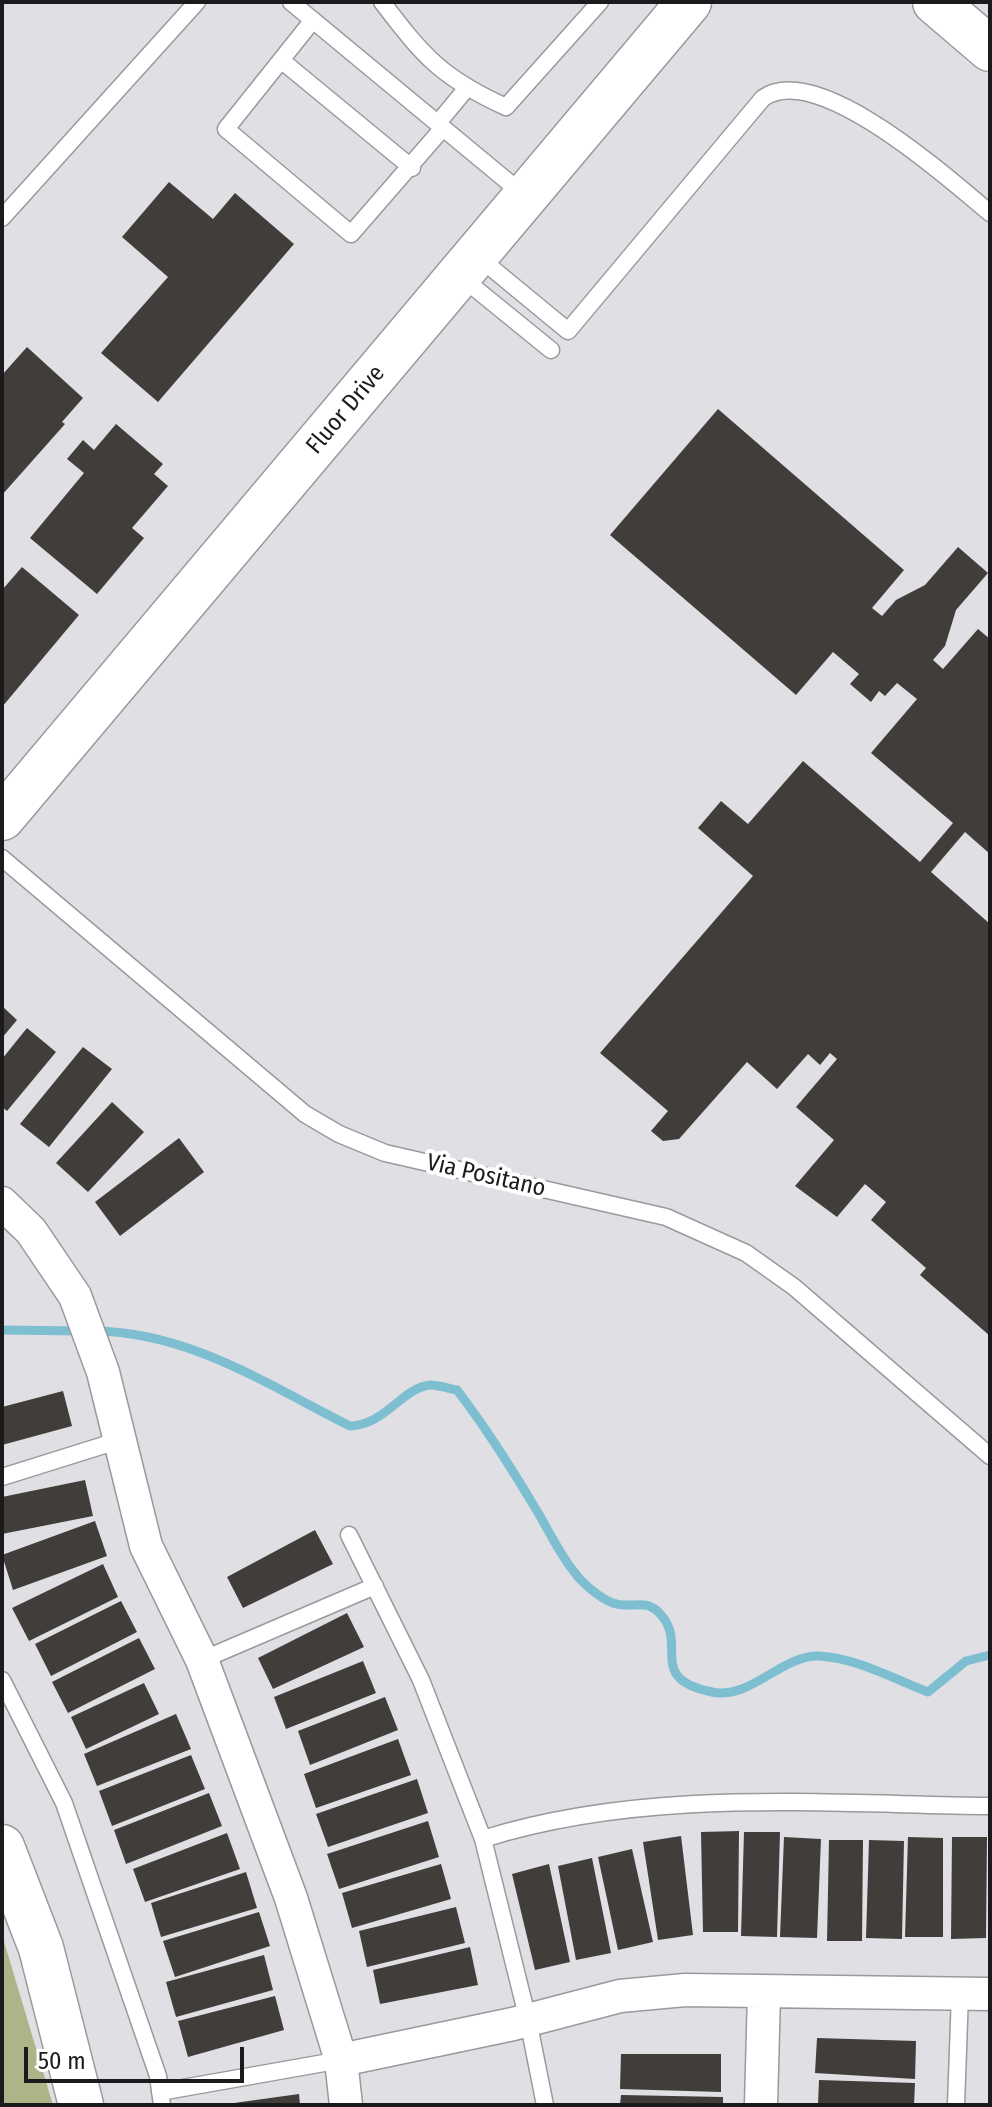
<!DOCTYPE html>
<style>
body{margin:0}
#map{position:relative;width:992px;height:2107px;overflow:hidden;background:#dfdfe4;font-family:"Fira Sans Condensed",sans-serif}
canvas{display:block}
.frame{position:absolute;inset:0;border:4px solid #1b1b1d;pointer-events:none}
.scale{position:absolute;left:24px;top:2047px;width:220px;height:36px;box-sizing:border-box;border:4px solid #1b1b1d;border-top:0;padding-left:10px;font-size:24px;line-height:28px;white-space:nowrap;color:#1b1b1d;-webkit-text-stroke:6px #fff;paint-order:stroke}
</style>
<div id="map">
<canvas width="992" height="2107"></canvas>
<div class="frame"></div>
<div class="scale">50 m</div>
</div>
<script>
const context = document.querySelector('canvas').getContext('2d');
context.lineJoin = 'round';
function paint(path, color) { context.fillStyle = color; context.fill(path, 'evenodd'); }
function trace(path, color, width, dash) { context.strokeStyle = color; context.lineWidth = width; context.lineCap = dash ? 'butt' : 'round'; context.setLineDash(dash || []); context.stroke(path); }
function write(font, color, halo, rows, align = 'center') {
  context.font = font + ' "Fira Sans Condensed",sans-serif'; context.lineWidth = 8; context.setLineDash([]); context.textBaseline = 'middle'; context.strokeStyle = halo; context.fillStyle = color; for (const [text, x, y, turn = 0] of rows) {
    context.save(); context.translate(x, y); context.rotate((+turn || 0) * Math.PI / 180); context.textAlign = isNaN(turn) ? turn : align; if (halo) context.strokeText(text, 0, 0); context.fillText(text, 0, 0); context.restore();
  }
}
const green = new Path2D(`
 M2 1935 53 2105H2Z`);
const stream = new Path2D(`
 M2 1330 80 1331
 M95 1331C189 1332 268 1385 350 1426 386 1425 402 1387 431 1385 439 1385 449 1389 457 1390 487 1429 512 1469 537 1511 549 1531 560 1555 575 1573 582 1583 601 1599 613 1603 633 1610 646 1596 662 1616 687 1646 647 1679 712 1692 751 1700 781 1655 819 1656 857 1658 894 1679 928 1692L966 1661 990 1655`);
const building = new Path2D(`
 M169 182 213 219 235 193 294 244 158 402 101 353 168 277 122 237Z
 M27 347 83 398 62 422 65 424 2 495V375Z
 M718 409 904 570 872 608 882 616 896 600 925 585 958 547 988 573 956 610 945 646 933 660 943 669 978 629 990 639V854L965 832 931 872 990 924V1336L920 1275 926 1268 871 1220 886 1202 865 1184 837 1217 795 1186 834 1140 796 1107 837 1059 830 1053 820 1065 808 1054 777 1089 747 1062 679 1139 663 1141 651 1131 668 1111 600 1053 753 876 698 828 721 801 748 824 803 761 920 862 953 823 871 753 917 699 897 683 885 696 879 691 871 702 850 684 859 674 833 652 796 695 610 535Z
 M116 424 163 464 154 474 168 486 132 528 144 538 97 594 30 538 84 473 67 459 83 440 94 450Z
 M22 567 79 615 2 707V590Z
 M2 1006 17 1020 2 1038Z
 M27 1028 56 1052 7 1111 2 1107V1059Z
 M83 1047 112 1069 49 1147 20 1124Z
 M112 1102 144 1132 88 1192 56 1163Z
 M179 1138 204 1172 120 1236 95 1202Z
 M63 1391 72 1426 2 1445V1407Z
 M85 1480 93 1516 2 1534V1497Z
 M95 1521 107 1556 13 1590 2 1555Z
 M315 1530 333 1564 243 1608 227 1577Z
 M103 1564 118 1597 29 1641 12 1608Z
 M121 1601 137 1632 51 1676 35 1644Z
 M347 1613 364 1647 273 1689 258 1658Z
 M139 1638 155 1669 68 1713 52 1682Z
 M363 1661 376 1693 286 1729 274 1697Z
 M144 1683 159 1714 86 1749 71 1717Z
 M385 1697 398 1730 310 1765 298 1731Z
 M176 1714 191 1749 97 1786 84 1754Z
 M398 1739 411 1775 316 1808 304 1774Z
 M191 1755 205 1789 112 1826 99 1791Z
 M417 1779 428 1813 328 1847 316 1814Z
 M209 1793 222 1826 126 1864 114 1830Z
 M428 1821 439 1857 339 1889 327 1854Z
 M739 1831 738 1932H703L701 1832Z
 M744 1832H780L777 1937 741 1936Z
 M227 1833 240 1869 145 1902 133 1869Z
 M681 1836 693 1935 658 1940 643 1842Z
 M784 1837 821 1839 817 1938 780 1937Z
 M908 1837 943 1838V1937H905Z
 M952 1837H987L986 1938 951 1939Z
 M829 1840H863L862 1941H827Z
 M869 1840 904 1841 902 1939 866 1938Z
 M632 1849 653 1942 618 1950 598 1857Z
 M592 1858 611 1953 576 1960 558 1866Z
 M441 1864 451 1899 352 1928 342 1893Z
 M549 1864 570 1962 535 1970 512 1874Z
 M246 1872 257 1908 161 1937 151 1903Z
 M456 1907 465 1943 367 1967 359 1931Z
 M259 1912 270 1946 175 1977 163 1941Z
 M470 1947 478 1985 380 2004 373 1970Z
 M264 1955 273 1990 176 2017 166 1982Z
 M275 1996 284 2030 188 2057 178 2021Z
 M817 2038 916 2041 915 2079 815 2073Z
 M621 2054H721V2092L620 2089Z
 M819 2080 915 2083 914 2105H818Z
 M299 2094 300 2105H234V2103Z
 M621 2095 723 2097V2105H620Z`);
const lane = new Path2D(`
 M291 2 524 195
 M382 2C424 57 442 78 506 107L600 2
 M313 20 226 129 351 234 443 128
 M281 60 412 168
 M438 123 466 89
 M2 218 197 2
 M477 256 568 331 763 98C817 60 948 178 990 213
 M460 276 551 350
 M2 858 305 1114 339 1134 385 1153 666 1217 746 1253 794 1287 990 1456
 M2 1477 117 1441
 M349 1535 421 1680 483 1839 528 2020 545 2105
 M202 1660 375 1586
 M2 1680 64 1803 158 2076 162 2105
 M483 1839C646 1788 821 1804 990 1806
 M160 2092 341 2060
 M956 2105 960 1994`);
const street = new Path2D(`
 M2 1203 31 1231 75 1296 103 1372 146 1546 202 1660 291 1898 341 2060
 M346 2105 341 2060 513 2024 620 1996 685 1990 990 1994
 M761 2105 764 1993`);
const secondary = new Path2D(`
 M935 2 990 49
 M2 818 689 2
 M2 1847 41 1948 81 2105`);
const streetNames = [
 ["Fluor Drive",346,410,-50],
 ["Via Positano",486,1176,13]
];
paint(green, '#acb587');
trace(stream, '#7dbfd1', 9);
paint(building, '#413d3b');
trace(lane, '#99999e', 19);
trace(street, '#99999e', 35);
trace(secondary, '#99999e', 47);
trace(lane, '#fff', 16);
trace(street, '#fff', 32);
trace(secondary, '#fff', 44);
write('24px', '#1b1b1d', '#fff', streetNames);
</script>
